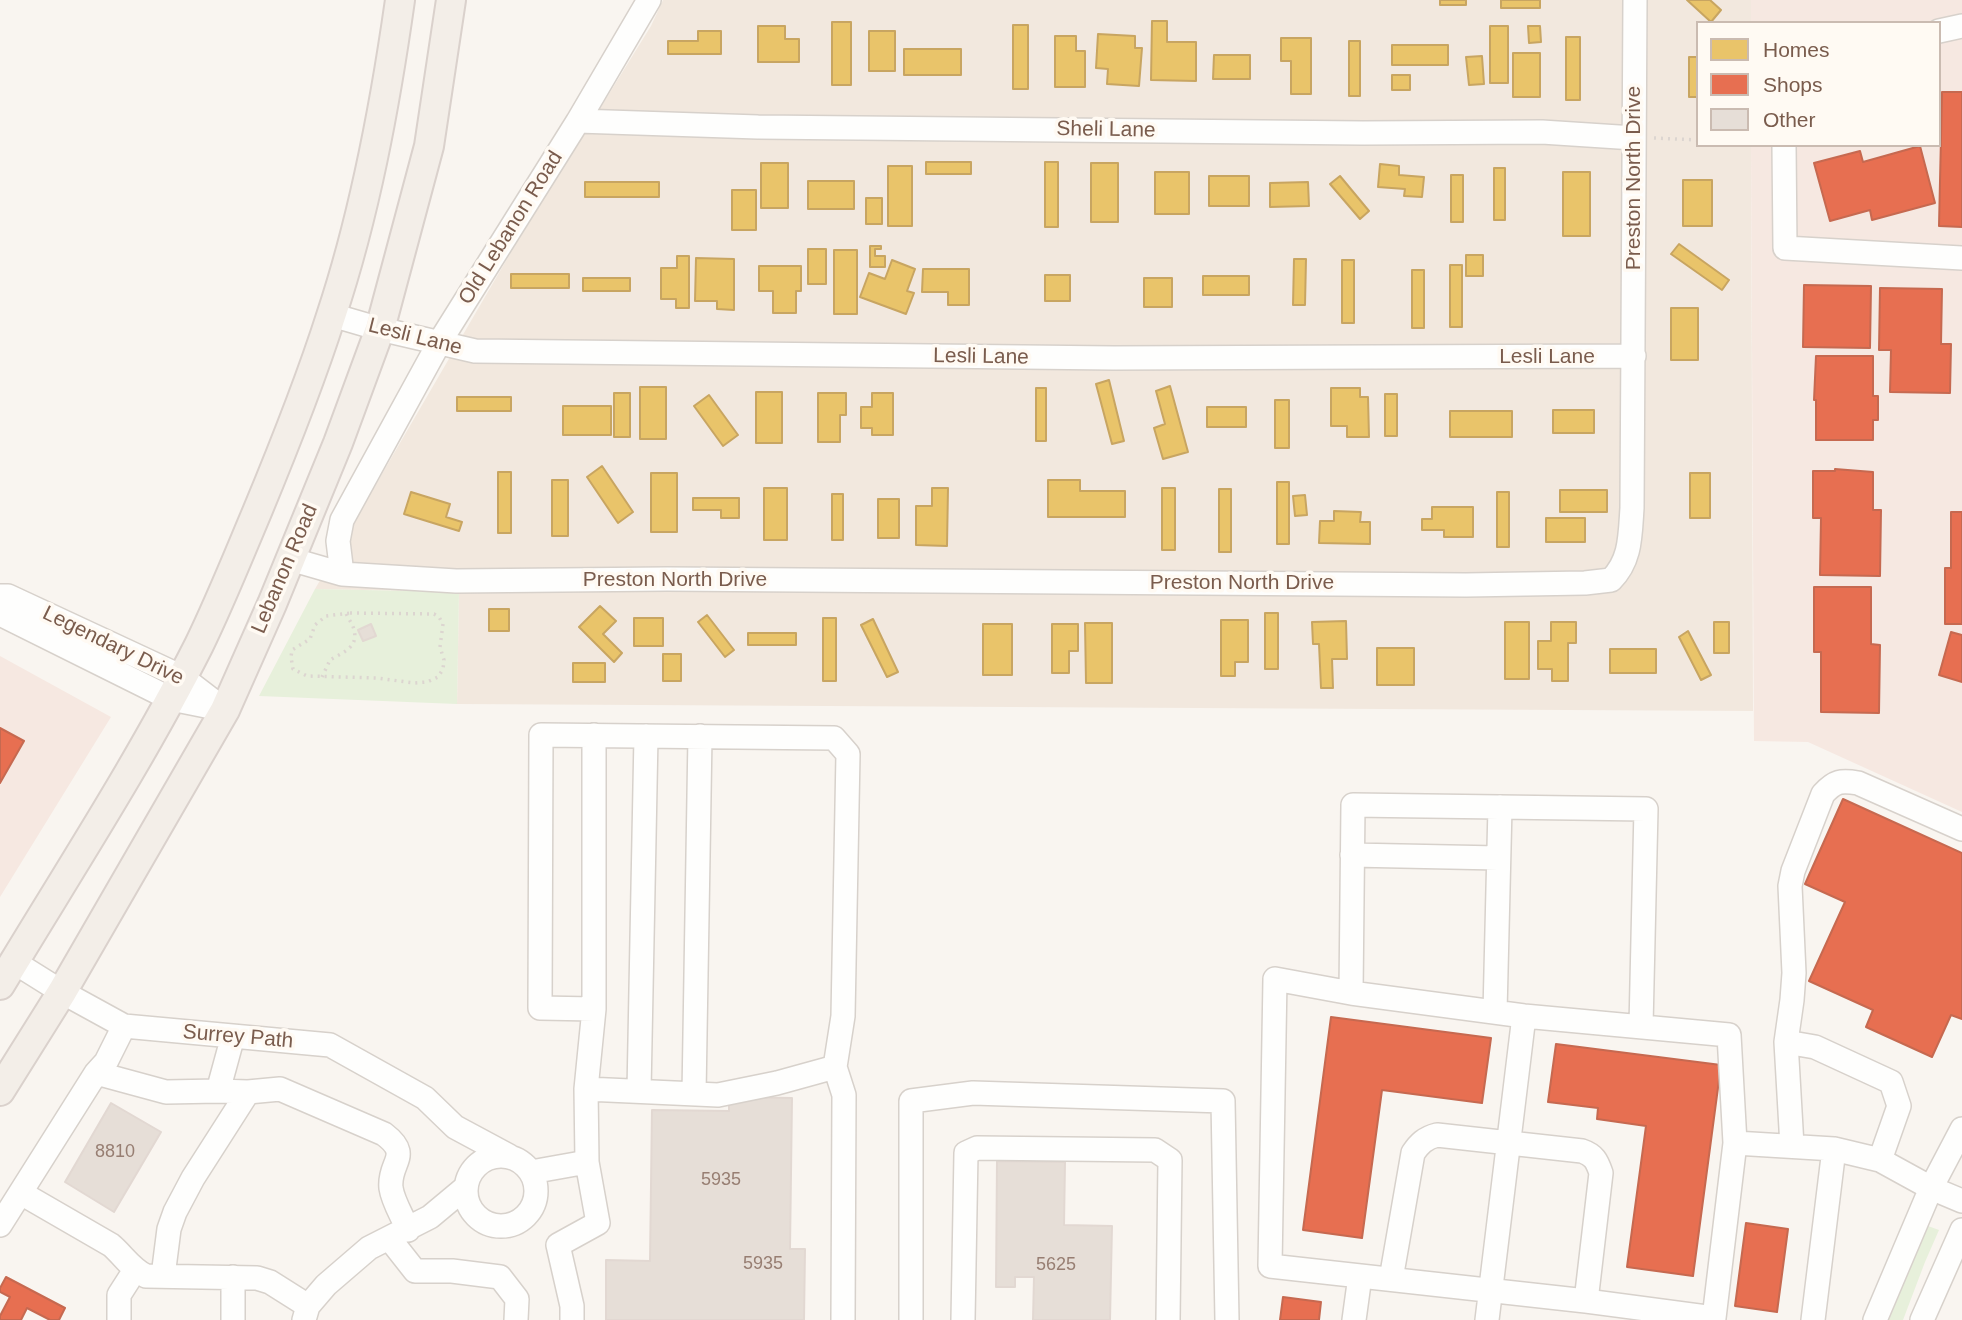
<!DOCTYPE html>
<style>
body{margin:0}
#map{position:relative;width:1962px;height:1320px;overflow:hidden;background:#f9f5f0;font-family:Helvetica,sans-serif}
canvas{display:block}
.legend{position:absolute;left:1696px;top:21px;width:245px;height:126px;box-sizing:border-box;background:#fffaf3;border:2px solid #cabbb1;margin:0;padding:9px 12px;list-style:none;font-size:21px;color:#7a5c4d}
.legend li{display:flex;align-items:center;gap:14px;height:35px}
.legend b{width:35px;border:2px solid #cabbb1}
</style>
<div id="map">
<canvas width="1962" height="1320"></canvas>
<ul class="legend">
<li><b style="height:19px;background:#e9c46a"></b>Homes</li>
<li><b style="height:19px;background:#e76f51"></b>Shops</li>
<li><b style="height:19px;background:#e6ded7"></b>Other</li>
</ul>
</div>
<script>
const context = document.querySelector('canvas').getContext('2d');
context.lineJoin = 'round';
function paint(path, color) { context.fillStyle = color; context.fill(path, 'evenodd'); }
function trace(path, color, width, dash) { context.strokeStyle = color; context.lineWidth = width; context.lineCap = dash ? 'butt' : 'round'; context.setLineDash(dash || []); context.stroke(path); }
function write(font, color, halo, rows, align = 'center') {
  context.font = font + ' Helvetica,sans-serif'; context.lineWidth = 7; context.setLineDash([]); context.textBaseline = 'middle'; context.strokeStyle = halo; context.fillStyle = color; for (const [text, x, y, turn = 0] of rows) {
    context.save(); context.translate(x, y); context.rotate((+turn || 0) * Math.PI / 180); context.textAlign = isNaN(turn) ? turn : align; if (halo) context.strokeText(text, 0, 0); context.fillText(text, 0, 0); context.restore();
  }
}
const residential = new Path2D(`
 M663 0H1751V23H1698V145H1751L1753 711 457 704 459 592 315 589 514 247 651 26Z`);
const commercial = new Path2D(`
 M1751 0H1962V812L1808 742 1754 741 1751 145H1939V23H1751Z
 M0 656 111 717 0 897Z`);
const green = new Path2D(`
 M315 589 459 592 457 704 259 696Z
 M1928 1226 1939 1230 1925 1262 1903 1320H1888L1925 1227Z`);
const homes = new Path2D(`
 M1440 0H1466V5H1440Z
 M1501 0H1540V8H1501Z
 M1687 0H1710L1721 10 1711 22Z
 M1152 21H1167V42H1196V81L1151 80Z
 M832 22H851V85H832Z
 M1013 25H1028V89H1013Z
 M758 26H785V39H799V62H758Z
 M1490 26H1508V83H1490Z
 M1528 26H1540L1541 42 1529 43Z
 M698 31H721V54H668V41H698Z
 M869 31H895V71H869Z
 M1098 34 1135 36V48H1142L1139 86 1107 84 1108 69 1096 68Z
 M1055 36H1076V51H1085V87H1055Z
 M1566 37H1580V100H1566Z
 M1281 38H1311V94H1291V61H1281Z
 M1349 41H1360V96H1349Z
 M1392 45H1448V65H1392Z
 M904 49H961V75H904Z
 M1513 53H1540V97H1513Z
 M1214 55H1250V79H1213Z
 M1482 56 1484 84 1469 85 1466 57Z
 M1689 57H1698V97H1689Z
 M1392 75H1410V90H1392Z
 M926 162H971V174H926Z
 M1045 162H1058V227H1045Z
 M761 163H788V208H761Z
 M1091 163H1118V222H1091Z
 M1380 164 1399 166V175L1424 177 1422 197 1404 196 1405 189 1378 187Z
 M888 166H912V226H888Z
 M1494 168H1505V220H1494Z
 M1155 172H1189V214H1155Z
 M1563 172H1590V236H1563Z
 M1451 175H1463V222H1451Z
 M1209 176H1249V206H1209Z
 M1340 176 1369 211 1360 219 1330 184Z
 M1683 180H1712V226H1683Z
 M808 181H854V209H808Z
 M585 182H659V197H585Z
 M1308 182 1309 206 1270 207V183Z
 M732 190H756V230H732Z
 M866 198H882V224H866Z
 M1679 244 1729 280 1722 290 1671 254Z
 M870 246H881V249H875V256H885V267H870Z
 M808 249H826V284H808Z
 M834 250H857V314H834Z
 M1466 255H1483V276H1466Z
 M677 256H689V308H676V299H661V268H677Z
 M696 258 734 259V310L717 309V301H695Z
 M1294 259H1306L1305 305H1293Z
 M892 260 915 269 907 291 914 293 906 314 860 297 869 273 885 279Z
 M1342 260H1354V323H1342Z
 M1450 265H1462V327H1450Z
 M759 266H801V291H796V313H773V291H759Z
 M923 269H969V305H948V292H922Z
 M1412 270H1424V328H1412Z
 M511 274H569V288H511Z
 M1045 275H1070V301H1045Z
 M1203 276H1249V295H1203Z
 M583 278H630V291H583Z
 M1144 278H1172V307H1144Z
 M1671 308H1698V360H1671Z
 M1109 380 1124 441 1112 444 1096 384Z
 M1170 386 1188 452 1163 459 1154 428 1165 424 1156 391Z
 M640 387H666V439H640Z
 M1036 388H1046V441H1036Z
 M1331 388H1360V397H1368L1369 437H1347V426H1331Z
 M756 392H782V443H756Z
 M614 393H630V437H614Z
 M818 393H846V415H840V442H818Z
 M872 393H893V435H872V428H861V407H872Z
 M1385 394H1397V436H1385Z
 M709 395 738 435 723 446 694 406Z
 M457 397H511V411H457Z
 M1275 400H1289V448H1275Z
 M563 406H611V435H563Z
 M1207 407H1246V427H1207Z
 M1553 410H1594V433H1553Z
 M1450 411H1512V437H1450Z
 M602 466 633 512 618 523 587 477Z
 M498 472H511V533H498Z
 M651 473H677V532H651Z
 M1690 473H1710V518H1690Z
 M552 480H568V536H552Z
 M1048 480H1080V491H1125V517H1048Z
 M1277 482H1289V544H1277Z
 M764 488H787V540H764Z
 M932 488H948L947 546 916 545V506H932Z
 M1162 488H1175V550H1162Z
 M1219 489H1231V552H1219Z
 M1560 490H1607V512H1560Z
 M411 492 450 504 446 517 462 522 459 531 404 514Z
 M1497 492H1509V547H1497Z
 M832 494H843V540H832Z
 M1305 495 1307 515 1295 516 1293 496Z
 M693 498H739V518H721V510H693Z
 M878 499H899V538H878Z
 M1432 507H1473V537H1444V530H1422V519H1432Z
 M1334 511 1361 512 1360 522H1370V544L1319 543 1320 521H1334Z
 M1546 518H1585V542H1546Z
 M600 606 616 621 603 634 622 653 614 662 579 627Z
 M489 609H509V631H489Z
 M1265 613H1278V669H1265Z
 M707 615 734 650 725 657 698 622Z
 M634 618H663V646H634Z
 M823 618H836V681H823Z
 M873 619 898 672 887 677 861 625Z
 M1221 620H1248V662H1235V676H1221Z
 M1346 621 1347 659H1332L1333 688H1321L1319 644H1313L1312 622Z
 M1505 622H1529V679H1505Z
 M1551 622H1576V643H1568V681H1552V669H1538V641H1551Z
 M1714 622H1729V653H1714Z
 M1085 623H1112V683H1086Z
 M983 624H1012V675H983Z
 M1052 624H1078V651H1069V673H1052Z
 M1688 631 1711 675 1701 680 1679 637Z
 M748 633H796V645H748Z
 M1377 648H1414V685H1377Z
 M1610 649H1656V673H1610Z
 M663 654H681V681H663Z
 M573 663H605V682H573Z`);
const shops = new Path2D(`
 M1942 92H1962V227L1939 226Z
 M1920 146 1935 203 1872 220 1870 210 1830 221 1814 163 1860 151 1863 162Z
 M1804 285 1871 286 1870 348 1803 347Z
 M1880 288 1942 289 1941 344H1951L1950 393 1890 392 1891 350H1879Z
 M1816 356H1873V396H1878V420H1873V440H1816V400H1814Z
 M1835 469 1873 472V510H1881L1880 576 1820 575 1821 518H1813V471H1835Z
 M1951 512H1962V624H1945V568H1951Z
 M1814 587H1871V644L1880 645 1879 713 1821 712V652H1814Z
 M1951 632 1962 635V682L1939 675Z
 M0 728 24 741 0 783Z
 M1843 799 1962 853V1019L1951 1015 1932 1057 1866 1027 1873 1010 1809 981 1845 902 1805 884Z
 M1331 1017 1491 1038 1482 1103 1382 1090 1362 1238 1303 1230Z
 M1556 1044 1721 1065 1693 1276 1627 1267 1646 1126 1597 1119 1598 1108 1548 1102Z
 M1746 1223 1788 1229 1777 1312 1735 1306Z
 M6 1277 65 1308 59 1320H50L27 1308 21 1320H0V1316L10 1297 0 1292V1288Z
 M1283 1297 1321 1302 1319 1320H1280Z`);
const building = new Path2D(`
 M371 624 376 636 363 641 358 630Z
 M729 1097 792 1098 790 1249H805L804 1320H606V1260L650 1261 652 1110 729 1111Z
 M111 1103 161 1132 114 1212 65 1182Z
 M997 1161 1065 1162 1064 1225 1112 1226 1110 1320H1033L1034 1277H1015V1287H996Z`);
const path = new Path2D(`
 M1654 138 1698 140
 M350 613 434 614 439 617 443 624 440 647 444 660 443 669 438 677 427 682 414 683 377 678 307 676 293 669 291 657 292 650 310 639 315 625 326 616Z
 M322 677 330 660C341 653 359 648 354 630 353 624 348 619 346 613`);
const minor = new Path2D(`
 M1939 31 1962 26
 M578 121 758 127 1363 133 1542 132 1634 138
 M1784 145 1785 248 1962 258
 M332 315 380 329 475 351 1114 358 1634 356
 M290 559 342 574 456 581 667 579 1466 585 1585 583 1611 580C1631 560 1630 536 1632 508L1635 0
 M342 574 338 541 342 520 439 343 578 121 649 0
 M0 596H8L182 677 225 710
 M0 612 2 615 171 699 216 708
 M594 735V1009
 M1352 855 1498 858
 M14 962 62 992 124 1026 330 1045 425 1098 455 1127 509 1156
 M1275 979 1351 993 1524 1016 1729 1035 1735 1143 1714 1318 1586 1301 1270 1266Z
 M1351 993 1353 805 1646 809 1641 1026
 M1495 1012 1500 807
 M1786 1042 1792 1000 1794 973 1790 886 1793 871 1823 794C1835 781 1841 780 1858 783L1962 829
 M96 1073 166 1092 218 1091 233 1036
 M586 1089 718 1095 777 1083 835 1067 844 1095 843 1320
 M218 1091 248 1092 280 1089 384 1134C413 1156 388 1162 391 1188 393 1202 403 1217 408 1230
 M639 1091 646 736
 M694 1094 700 736
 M1735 1143 1834 1149 1880 1160 1931 1188 1962 1201
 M1792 1146 1786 1042 1815 1047 1891 1082 1899 1106 1880 1160
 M466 1191a35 35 0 1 1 70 0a35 35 0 1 1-70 0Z
 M587 1162 586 1089 594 1009 540 1008 541 735 834 738 848 754 843 1016 835 1067
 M531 1172 587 1162 598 1223 558 1245 572 1306V1320
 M21 1193 111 1245C123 1255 131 1269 146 1276L257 1278 270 1282 308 1306
 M0 1225 96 1073 106 1062 124 1026
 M389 1238 415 1271H452L500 1277 517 1299 516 1320
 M163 1276 169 1229 175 1212 193 1178 248 1092
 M1391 1279 1413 1153C1419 1144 1425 1138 1437 1135L1582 1151C1594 1155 1597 1161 1601 1173L1586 1301
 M119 1320V1295L135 1270
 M233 1320V1277
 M304 1320 308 1306 326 1285 369 1248 430 1217 466 1187
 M911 1320V1101L973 1093 1223 1101 1227 1320
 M963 1320 966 1153 977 1148 1155 1150 1170 1160 1168 1320
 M1354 1320 1360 1276
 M1487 1320 1524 1016
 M1813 1320 1834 1149
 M1875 1320 1931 1188 1962 1129
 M1922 1320 1962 1230`);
const major = new Path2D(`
 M0 985C68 872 140 762 199 645 220 602 238 557 257 512 284 447 310 382 331 316 365 214 385 106 400 0
 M0 1091 62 992 225 710 272 604 338 443 380 329 429 146 451 0`);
const numberNames = [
 ["8810",115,1152],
 ["5935",721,1180],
 ["5935",763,1264],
 ["5625",1056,1265]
];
const streetNames = [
 ["Sheli Lane",1106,130,1],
 ["Preston North Drive",1634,178,-90],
 ["Old Lebanon Road",511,228,-58],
 ["Lesli Lane",415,337,14],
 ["Lesli Lane",981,357,1],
 ["Lesli Lane",1547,357],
 ["Lebanon Road",285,569,-67],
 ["Preston North Drive",675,580],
 ["Preston North Drive",1242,583],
 ["Legendary Drive",113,646,26],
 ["Surrey Path",238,1037,5]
];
paint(residential, '#f2e8de');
paint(commercial, '#f6e8e1');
paint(green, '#e7f0db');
paint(homes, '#e9c46a');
trace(homes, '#c8a561', 2);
paint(shops, '#e76f51');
trace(shops, '#c66950', 2);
paint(building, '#e6ded7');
trace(building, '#e2d8d2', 2);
trace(minor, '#d7d1cb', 26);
trace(major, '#dad1cc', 32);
trace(path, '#dcd5d0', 3.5, [2, 5]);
trace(minor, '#fefefd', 23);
trace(major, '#f3eee8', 28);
write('18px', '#977e72', null, numberNames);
write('21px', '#7a5c4d', '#fffaf3', streetNames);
</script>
